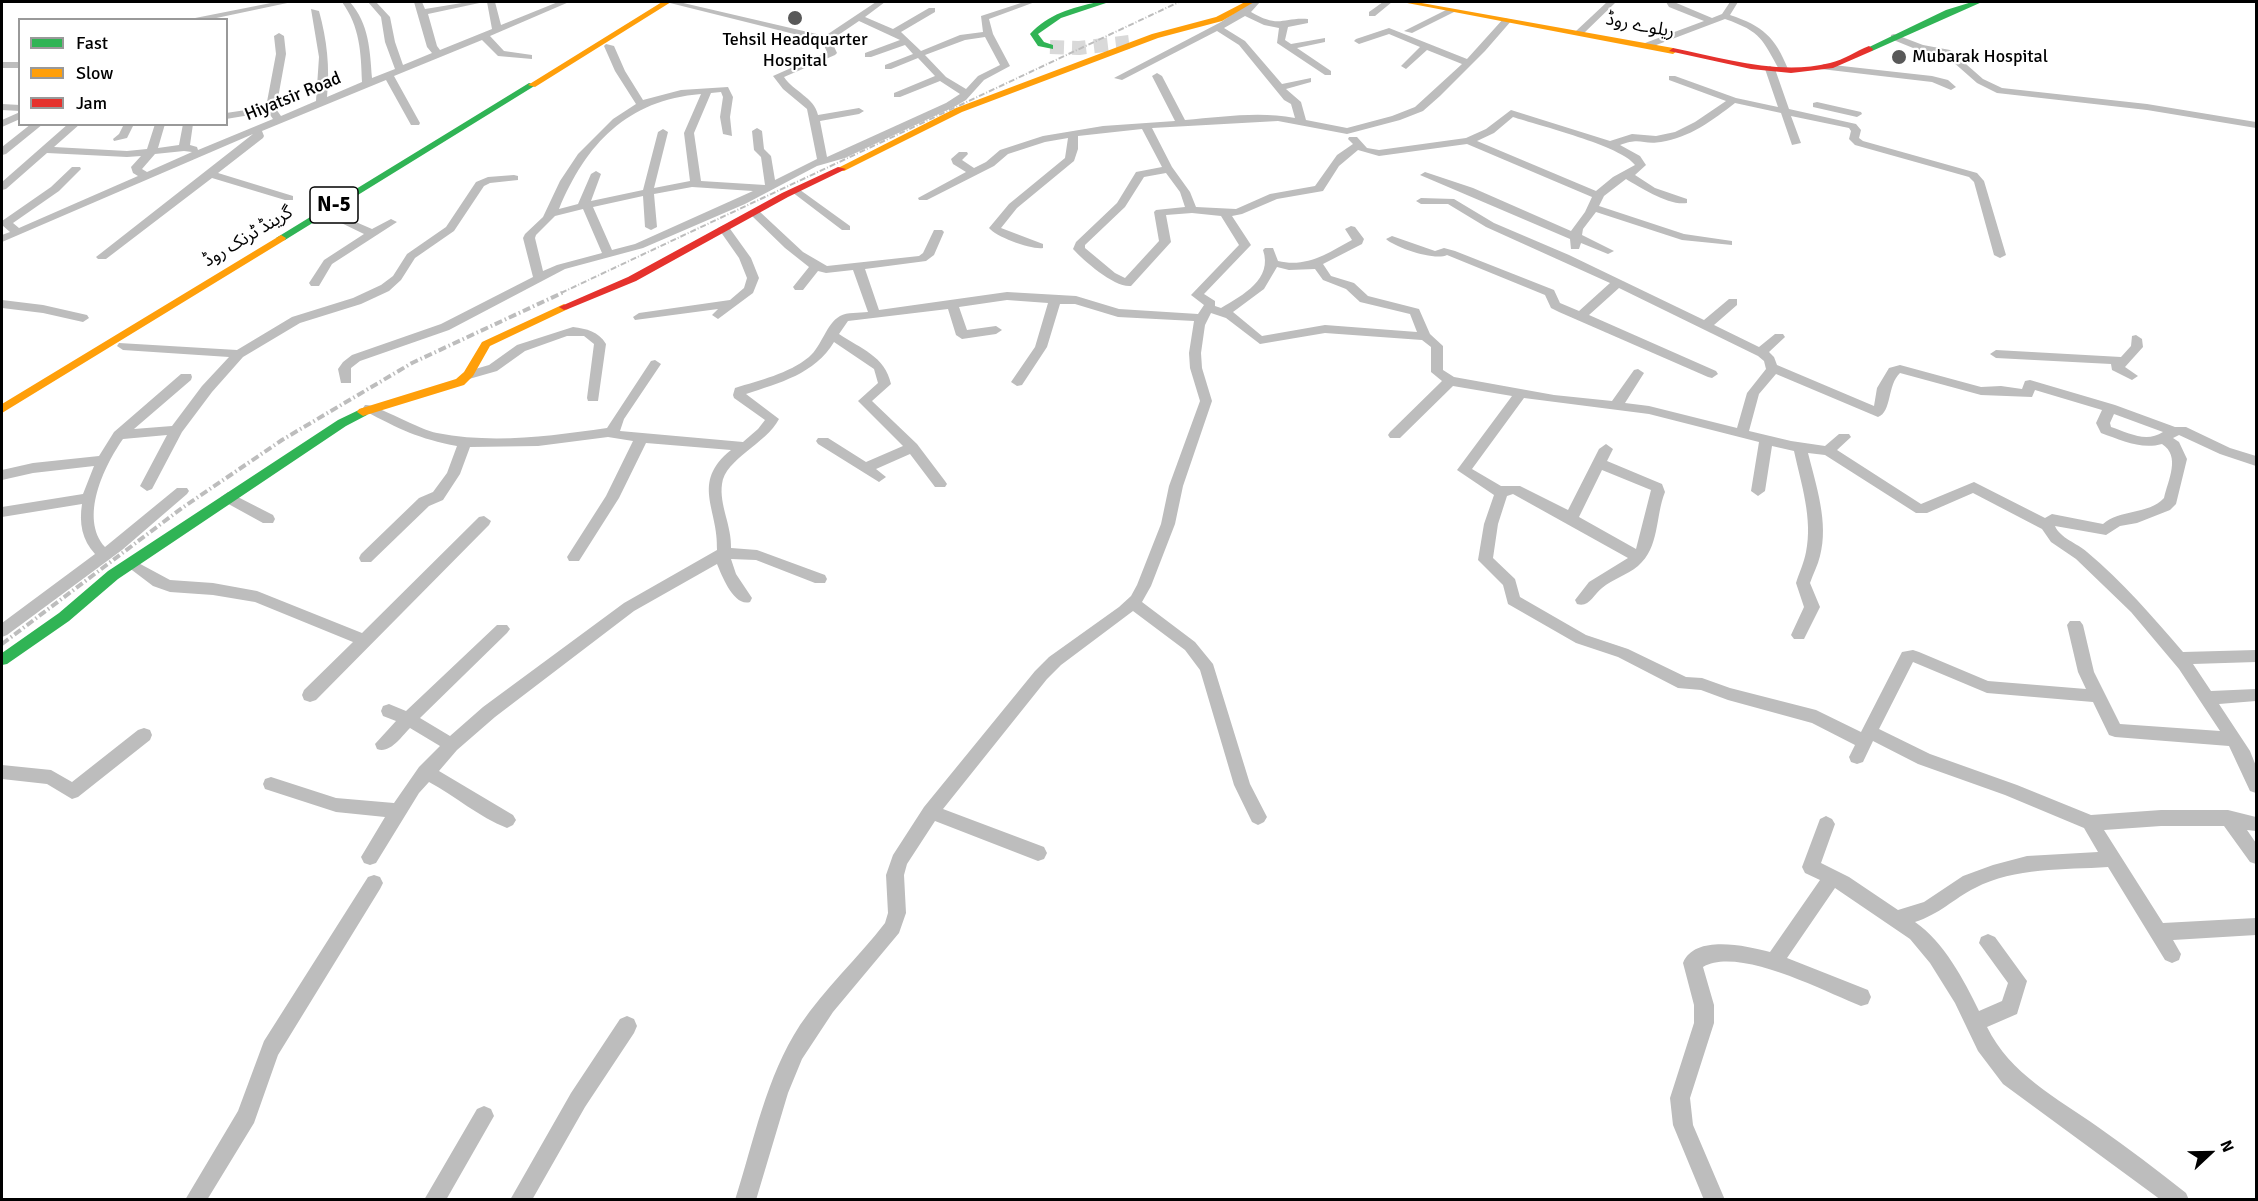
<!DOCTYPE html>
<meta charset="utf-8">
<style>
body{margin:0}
#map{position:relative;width:2258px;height:1201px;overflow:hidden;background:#fff;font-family:Signika,sans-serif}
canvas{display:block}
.frame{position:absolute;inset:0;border:3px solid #000;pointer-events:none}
.legend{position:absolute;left:18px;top:18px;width:210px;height:108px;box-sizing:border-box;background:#fff;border:2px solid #999;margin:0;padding:8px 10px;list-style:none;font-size:18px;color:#000}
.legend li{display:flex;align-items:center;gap:12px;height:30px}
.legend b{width:30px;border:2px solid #999}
.north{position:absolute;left:2180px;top:1123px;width:60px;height:60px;-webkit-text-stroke:4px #fff;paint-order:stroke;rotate:68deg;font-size:16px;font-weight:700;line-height:24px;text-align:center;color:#000}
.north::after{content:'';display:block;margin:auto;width:21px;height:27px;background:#000;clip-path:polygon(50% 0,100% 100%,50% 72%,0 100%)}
</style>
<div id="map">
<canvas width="2258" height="1201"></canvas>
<div class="frame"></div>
<ul class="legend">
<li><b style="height:8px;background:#30b455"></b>Fast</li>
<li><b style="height:8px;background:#ff9f0a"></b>Slow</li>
<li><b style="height:8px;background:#e5322d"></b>Jam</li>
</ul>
<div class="north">N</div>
</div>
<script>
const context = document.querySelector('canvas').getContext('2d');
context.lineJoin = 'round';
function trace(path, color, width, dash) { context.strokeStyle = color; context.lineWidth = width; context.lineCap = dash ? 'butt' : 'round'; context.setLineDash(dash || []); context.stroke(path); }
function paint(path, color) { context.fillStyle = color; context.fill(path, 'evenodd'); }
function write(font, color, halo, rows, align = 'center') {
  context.font = font + ' Signika,"Noto Sans Arabic",sans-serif'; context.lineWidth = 4.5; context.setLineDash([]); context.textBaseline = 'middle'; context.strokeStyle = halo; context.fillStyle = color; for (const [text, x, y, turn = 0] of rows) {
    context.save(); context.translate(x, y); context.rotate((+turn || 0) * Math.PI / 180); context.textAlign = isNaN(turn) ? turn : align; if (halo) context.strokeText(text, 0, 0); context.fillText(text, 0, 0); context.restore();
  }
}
const secondaryTunnel = new Path2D(`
 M1050 47 1079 48 1129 42`);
const street = new Path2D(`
 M276 2H292L207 20H185Z
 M342 2H350C369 24 370 50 372 78L395 69 385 42 381 17 368 2H376L390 17 395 42 403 65 432 53 427 47 414 2H422L425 9 468 2H484L428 14 437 46 440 50 492 29 487 2H495L501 25 558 2H569L490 36 504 51 532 55V59L498 56 482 40 394 76 420 123 419 125H411L386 80 262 131 264 136 263 138 218 173 293 196V200H285L212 178 106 259H98L96 257 253 134 2 242V235L10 232 2 225V221L51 187 72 167H80L81 169 59 191 13 223 19 228 138 176 133 173 131 167 141 156 127 157 47 153 6 189 2 190V182L68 124H80L54 147 127 151 147 149 155 124H165L158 148 179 145 183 124H193L190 145 197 147 198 150 273 119 268 112 226 119V113L266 107 276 54 274 36 279 33 284 36 286 54 276 109 281 116 316 101 319 57 311 9 319 11C327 40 330 67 327 97L362 82C361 52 360 27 342 2ZM184 151 192 152 147 172 142 169 155 154Z
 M666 2H679L825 36 876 2H885L865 17 893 29 929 8H935V12L901 32 921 51 960 35 983 32 981 16 1024 2H1035L989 19 993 34 1010 66 984 80 966 100 954 107 845 158 817 166 745 204 643 248 565 269 449 330 360 361 351 368V383H341L338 369 343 362 352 355 441 324 533 277 523 238 525 234 543 217 560 181 578 154 613 119 636 104 615 71 604 46 606 44 614 46 625 71 643 100 681 90 728 87 733 97 730 117 732 136 723 134 720 117 723 97 721 92 711 93 694 133 701 181 765 185 761 157 754 150 752 131 757 128 762 131 764 149 771 156 775 180 817 159 807 109 783 89 773 76 827 52 822 41ZM859 21 900 40 865 53V57H871L905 45 913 54 885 65V69H891L918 58 935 76 894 93V97H900L940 81 960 94 946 103 827 157 820 121 859 114 864 111 859 108 818 115C814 97 794 92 784 77L835 55 837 53 831 40ZM985 37 1000 65 978 76 966 89 946 77 925 55 965 40ZM701 94 684 133 690 181 654 188 668 132 663 129 658 132 643 190 591 201 601 174 596 171 591 174 578 204 559 209C586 144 627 100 701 94ZM692 187 753 191 635 244 612 250 593 207 643 196 645 227 651 230 657 227 654 194ZM583 209 602 253 557 265 543 271 535 238 536 235 555 216Z
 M1251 2H1260L1251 12C1280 29 1282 17 1308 19V23L1288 27 1285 40 1291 44 1325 38V42L1297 48 1331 71V75H1325L1277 43 1279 28 1264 25 1245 16 1224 28 1245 41 1282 84 1311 78V82L1286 89 1301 102 1306 120 1347 128 1392 116 1415 107 1462 64 1427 50 1406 69 1401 66 1420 47 1389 34 1359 44 1354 41 1356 39 1389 28 1467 59 1504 18 1512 20 1485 51 1440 96 1423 111 1400 120 1347 134 1278 121 1152 128 1172 167 1190 192 1196 207 1236 209 1270 194 1315 186 1337 155 1353 144 1348 139 1349 137H1357L1367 148 1379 150 1466 138 1486 129 1511 110 1610 141 1632 134 1656 136 1675 132 1695 122 1726 101 1669 80V76H1675L1736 98 1778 107 1765 69 1770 66 1775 69 1789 109 1856 124 1861 130 1859 138 1863 141 1977 173 1984 181 2006 255 2000 258 1994 255 1974 182 1969 177 1855 145 1849 139 1851 131 1849 128 1791 116 1801 143 1792 145 1781 113 1735 103C1713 120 1689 138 1661 142 1642 145 1641 137 1620 145L1640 156 1646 165 1635 175 1655 188 1687 199V203C1669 206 1641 188 1626 179L1604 196 1599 206 1684 234 1732 241V245L1682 240 1596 212 1583 229 1582 235 1614 251 1608 254 1581 243 1579 249H1571L1570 239 1420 175 1425 172 1473 188 1571 231 1585 212 1592 197 1467 144 1379 156 1358 150 1339 166 1323 191 1277 199 1242 214 1232 216 1251 245 1204 294 1215 301V306L1221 308C1243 295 1273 279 1263 250L1265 248H1273L1278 261C1307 268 1328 253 1352 240L1345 229 1351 226 1355 227 1364 239 1362 244 1323 264 1331 276 1354 283 1368 296 1419 309 1430 334 1443 346V370L1454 377 1554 395 1612 401 1634 370 1638 369 1644 373 1625 403 1649 406 1737 428 1747 393 1766 369 1764 361 1758 356 1619 288 1589 315 1716 371 1718 374 1712 378 1708 377 1559 312 1551 308 1545 295 1447 255C1435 261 1396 248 1386 239L1392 236 1435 251 1444 248 1455 251 1554 290 1560 303 1579 311 1610 283 1486 227 1448 204H1421L1416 201 1421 198 1454 199 1494 223 1569 255 1704 320 1729 299H1737V305L1714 325 1759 347 1775 334H1783L1785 337 1769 352 1774 357 1777 365 1874 406 1877 388 1889 368 1900 365 1981 387 2001 386 2022 389 2025 381 2030 380 2115 405 2175 427H2186L2230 448 2256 456V466L2220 454 2179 435 2173 438 2179 442 2187 459 2176 504 2170 510 2137 523 2120 526 2106 535 2055 526C2060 538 2077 543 2087 552 2122 581 2153 617 2183 652L2256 650V662L2193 664 2211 691 2256 689V701L2219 704 2250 751 2256 766V793L2250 791 2229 746 2115 737 2109 735 2093 702 1987 693 1913 662 1879 729 1930 754 2017 785 2091 815 2161 810H2228L2256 817V831L2247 830 2256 843V864L2250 862 2224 826H2161L2104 830 2163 923 2256 918V935L2173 940 2181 954 2179 960 2172 963 2165 960 2108 867C2064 870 2015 867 1975 888 1953 899 1940 914 1915 922 1944 942 1964 980 1979 1011L2002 1001 2008 983 1979 943 1981 937 1988 934 1995 937 2027 981 2017 1014 1987 1027C2010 1074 2057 1098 2098 1127 2128 1148 2157 1170 2186 1193L2189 1200H2161L2003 1084 1978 1051 1955 1003 1930 963 1910 939 1835 888 1787 958 1868 990 1871 997 1868 1004 1861 1006C1825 992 1739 946 1703 967L1714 1005V1023L1690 1098 1693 1125 1725 1200H1704L1673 1125 1670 1098 1694 1023V1005L1683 963C1695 934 1746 946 1770 952L1820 880 1805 873 1802 867 1820 819 1826 816 1832 819 1835 824 1821 863 1849 877 1898 910 1924 902 1963 876 1993 865 2027 856 2098 852 2084 828 2005 795 1918 764 1873 741 1863 762 1857 764 1851 762 1849 757 1855 745 1812 723 1728 700 1701 690 1678 688 1618 657 1576 643 1508 604 1503 585 1478 560 1484 524 1494 495 1457 470 1512 396 1453 386 1400 438H1390L1388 435 1390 432 1442 381 1431 372V347L1422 340 1325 333 1260 344 1226 318 1211 313 1205 325 1201 353 1202 368 1212 401 1183 486 1175 524 1151 586 1142 602 1195 642 1213 664 1250 784 1267 817 1264 822 1258 825 1252 822 1234 785 1200 670 1185 650 1133 611 1061 665 1047 679 943 809 1044 847 1047 853 1044 859 1038 861 935 821 907 864 904 875 906 913 899 933 833 1012 802 1059 788 1093 756 1200H735C754 1141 766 1077 800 1025 825 988 858 958 885 923L888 913 886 875 893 855 924 807 1035 671 1049 657 1119 607 1131 596 1137 585 1161 524 1169 486 1200 401 1190 368 1189 353 1194 321 1118 317 1075 304H1060L1047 347 1022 385 1017 386 1011 382 1035 347 1048 303 1007 300 959 307 967 330 996 326 1002 330 996 334 962 339 956 335 948 309 848 321 839 334C861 349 885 356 891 384L872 401 917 444 945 481 947 484 945 487H935L910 454 876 469 886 477 879 482 818 444 816 441 818 438H828L866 462 903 446 858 401 878 383 874 369 834 342C815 374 779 383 746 394L779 419C766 444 725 459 722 484 719 505 732 526 731 548L757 550 825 575 827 579 825 583H815L756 560 731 559 736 574 752 598 750 602C734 607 722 576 717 564L634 611 495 717 457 750 439 771 513 815 516 820 513 825 507 828C479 817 455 796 429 782L419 793 376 863 370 865 364 863 361 857 385 817 336 812 265 789 263 784 265 779 271 777 336 798 394 803 419 767 440 746 410 728C401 737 390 754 377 749L375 744 396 721 383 716 381 711 383 706 389 704 406 711 497 625H507L510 629 507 633 420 718 450 736 483 707 624 603 717 550C719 509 690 483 731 450L646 443 619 498 579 561H569L567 557 606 496 633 441 608 437 538 446 470 447 460 474 443 500 429 506 371 562H361L359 558 361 554 419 498 433 492 447 473 457 446C419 439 399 429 365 411L363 408 365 405C374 403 420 430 437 433 493 444 551 436 607 428L651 361 655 360 661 364 624 419 620 431 743 442 758 429 765 420 734 398 733 395 735 388C760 380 788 374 809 357 822 346 826 324 840 316 847 312 859 313 868 312L853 270 826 273 818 271 803 290H795L793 287 809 267 785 248 751 215 749 213 755 210 759 211 803 252 827 266 919 256 923 253 934 230H942L944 232 934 255 926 261 865 269 879 310 1007 292 1076 296 1119 309 1198 314 1204 305 1191 295 1239 245 1221 216 1192 213 1166 215 1171 242 1131 286C1115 288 1084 261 1073 249L1076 242 1117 203 1136 172 1162 167 1142 129 1078 136V149L1074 161 1017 208 1001 228 1043 244V248C1032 250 996 237 989 228L1009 204 1065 158 1068 138 1045 142 1008 154 994 166 927 200H919L918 198 966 172 953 164 951 159 959 152H967L968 154 962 160 974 168 986 162 1000 150 1043 136 1103 126 1175 121 1152 76 1157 73 1162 76 1185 120C1221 117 1259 111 1295 118L1291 104 1284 100 1239 45 1217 31 1122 80 1114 78 1221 22ZM1513 117C1537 125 1622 146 1635 165L1613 177 1596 191 1477 141 1494 133ZM1166 173 1180 192 1185 207 1156 210 1154 212 1159 241 1125 278 1115 273 1085 248V245L1125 207 1144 177ZM1277 267 1289 270 1315 269 1323 280 1346 289 1360 302 1410 314 1417 332 1325 325 1262 336 1233 312 1264 289ZM1900 373 1981 395 2032 397 2035 390 2102 410 2096 423 2101 433C2121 440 2141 450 2162 444 2181 456 2168 480 2164 498 2148 515 2120 509 2103 524L2052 514 2045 518 1974 482 1921 504 1837 450 1851 437 1849 434H1839L1825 446 1791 441 1749 431 1759 394 1776 374 1878 417C1892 412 1887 385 1900 373ZM1524 398 1649 414 1759 442 1751 491 1758 496 1765 491 1772 446 1794 451C1801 483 1813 519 1806 552 1804 563 1799 573 1796 583L1804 607 1791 635 1794 639H1804L1820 607 1810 583C1813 574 1818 565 1820 556 1829 523 1816 485 1808 453L1825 455 1916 513H1927L1973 493 2042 529 2051 542 2076 559 2131 612 2179 669 2220 731 2120 724 2094 672 2083 625 2080 621H2070L2067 625 2078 672 2086 689 1988 681 1919 652 1913 650 1902 652 1861 732 1816 710 1730 688 1702 678 1686 677 1628 649 1586 635 1520 597 1515 579 1493 558 1498 524 1507 496 1513 494 1628 558 1589 582 1575 600 1577 604C1589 608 1593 595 1602 588 1613 579 1627 575 1638 566 1660 547 1655 517 1665 492L1662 484 1607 461 1613 449 1606 444 1599 449 1568 510 1520 486H1501L1472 469ZM2114 414 2163 432C2146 443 2129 433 2111 427L2110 423ZM1602 470 1651 490 1636 549 1579 517Z
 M1383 2H1392L1375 16H1369V12Z
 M1607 2H1616L1582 35H1576V31Z
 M1666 2H1674L1712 18 1722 14 1730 2H1738L1730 15C1763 26 1775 37 1788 69L1780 71C1762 39 1762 32 1725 19L1651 47H1645V43L1704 21 1669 7Z
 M1448 9 1456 11 1412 33 1404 31Z
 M1894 34 1923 45 1950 50 1983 79 2002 88 2147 104 2256 122V128L2147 110 1997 93 1977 83 1944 54 1918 50 1891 39V35Z
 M2 62H20V68H2Z
 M1824 64 1932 76 1948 80 1956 87 1951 90 1932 82 1821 69 1819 67Z
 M1817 102 1861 112 1862 114 1857 117 1813 107V103Z
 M2 104 20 105V111L2 110Z
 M20 112V119L2 127V120Z
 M31 124H43L6 154 2 155V147Z
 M124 124H134L127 138 114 141 113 139 119 134Z
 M514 175 518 176V180L490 183 484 186 454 231 415 258 401 280 389 291 361 304 300 323 243 357 212 392 182 432 152 489 147 491 140 486 167 435 123 439C104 466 79 518 105 547L177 488H187L189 491 187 494 122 550 7 635 2 637V623L95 554C82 540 79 523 82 504L2 517V507L83 494 94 466 33 473 2 480V470L33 463 99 456 114 432 181 374H191L192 377 191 380 134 429 172 426 202 386 229 357 123 350 117 346 119 343 237 350 292 317 353 298 381 285 393 276 407 254 446 227 476 182 488 177Z
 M796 187 850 226V230H842L792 192 791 190Z
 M335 213 372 229 391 219 397 222 332 264 319 286H311L309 283 324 260 364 234 331 218 329 216Z
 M724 225 728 226 751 258 759 278 753 293 718 319 712 315 718 309 635 320 633 317 639 313 730 300 744 288 747 278 739 258 718 228Z
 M2 300 43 305 87 315 89 318 83 322 43 313 2 308Z
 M573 327C587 329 598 331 606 344L598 401H588L587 398 594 344 584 336H567L525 351 497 371 469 379 463 375 465 372 489 365 517 345Z
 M2136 335 2142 339 2143 347 2125 367 2138 376 2132 380 2112 370 2111 364 1996 358 1990 354 1996 350 2121 357 2131 346 2132 336Z
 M228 492 273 515 275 519 273 523H263L223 501 221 497Z
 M484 516 491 521 489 525 316 700 310 702 304 700 302 695 304 690 353 642 255 602 213 595 170 592 153 586 124 564 126 560 131 559 170 580 213 583 257 591 362 633 479 517Z
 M144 728 150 730 152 735 150 740 78 797 72 799 47 784 2 779V765L51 770 72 782 138 730Z
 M374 875 380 877 383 883 380 889 278 1055 254 1123 207 1200H185L238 1111 264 1041 368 877Z
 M627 1016 634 1019 637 1026 634 1033 585 1107 532 1200H510L571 1093 620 1019Z
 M484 1106 491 1109 494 1116 446 1200H424L477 1109Z`);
const fast = new Path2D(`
 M1097 2H1109L1061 18 1038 34 1044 42 1053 45V49L1038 46 1030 34C1048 14 1072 8 1097 2Z
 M1972 2H1982L1872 51 1865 49 1946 10Z
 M529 83 536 85 285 240 281 241 276 238Z
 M363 408 367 409 369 412 367 415 346 426 118 579 69 621 7 664 2 665V653L59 613 108 571 338 420Z`);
const slow = new Path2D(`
 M662 2H671L535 87 528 85Z
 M1245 2H1254L1222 21 1158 38 962 112 844 171 836 169 956 108 1152 34 1216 17Z
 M1402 2H1416L1673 48 1677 51 1673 54Z
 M281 235 286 238 285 240 2 413V404Z
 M564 304 569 307 568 309 490 346 473 376 464 385 363 416 357 412 359 409 456 379 464 372 482 342Z`);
const jam = new Path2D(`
 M1869 46 1873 49 1872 51 1833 68 1791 73 1751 69 1669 51 1673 48C1723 58 1779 76 1830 63 1844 60 1856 51 1869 46Z
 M838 167 846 169 788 197 636 281 568 309 564 310 559 307 628 277 782 193Z`);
const railFar1 = new Path2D(`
 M561 293 1179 2`);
const rail = new Path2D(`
 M2 644 182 508 282 440 412 363 564 292`);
const markers = [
 [795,18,8,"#595959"],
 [1899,57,8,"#595959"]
];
const farStreetnames = [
 ["ریلوے روڈ",1640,26,11],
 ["Hiyatsir Road",293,97,-22],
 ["گرینڈ ٹرنک روڈ",248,237,-31]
];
const farPoinames = [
 ["Tehsil Headquarter",795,40],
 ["Hospital",795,61],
 ["Mubarak Hospital",1912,57,"left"]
];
const shields = [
 [334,205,48]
];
const shieldNames = [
 ["N-5",334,205]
];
trace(secondaryTunnel, '#d9d9d9', 14, [14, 8]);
paint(street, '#bdbdbd');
paint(fast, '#30b455');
paint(slow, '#ff9f0a');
paint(jam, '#e5322d');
trace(railFar1, '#bdbdbd', 2, [6, 2, 1, 2]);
trace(rail, '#bdbdbd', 4, [8, 3, 1.5, 3]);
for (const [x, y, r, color] of markers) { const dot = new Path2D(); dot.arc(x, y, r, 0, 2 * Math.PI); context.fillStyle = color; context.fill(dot); trace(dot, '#fff', 2); }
write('18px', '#000', '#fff', farStreetnames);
write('18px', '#000', '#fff', farPoinames);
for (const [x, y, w] of shields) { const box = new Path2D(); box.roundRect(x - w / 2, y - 18, w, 36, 4.5); context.fillStyle = '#fff'; context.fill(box); trace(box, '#000', 1.5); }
write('bold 21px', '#000', null, shieldNames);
</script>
